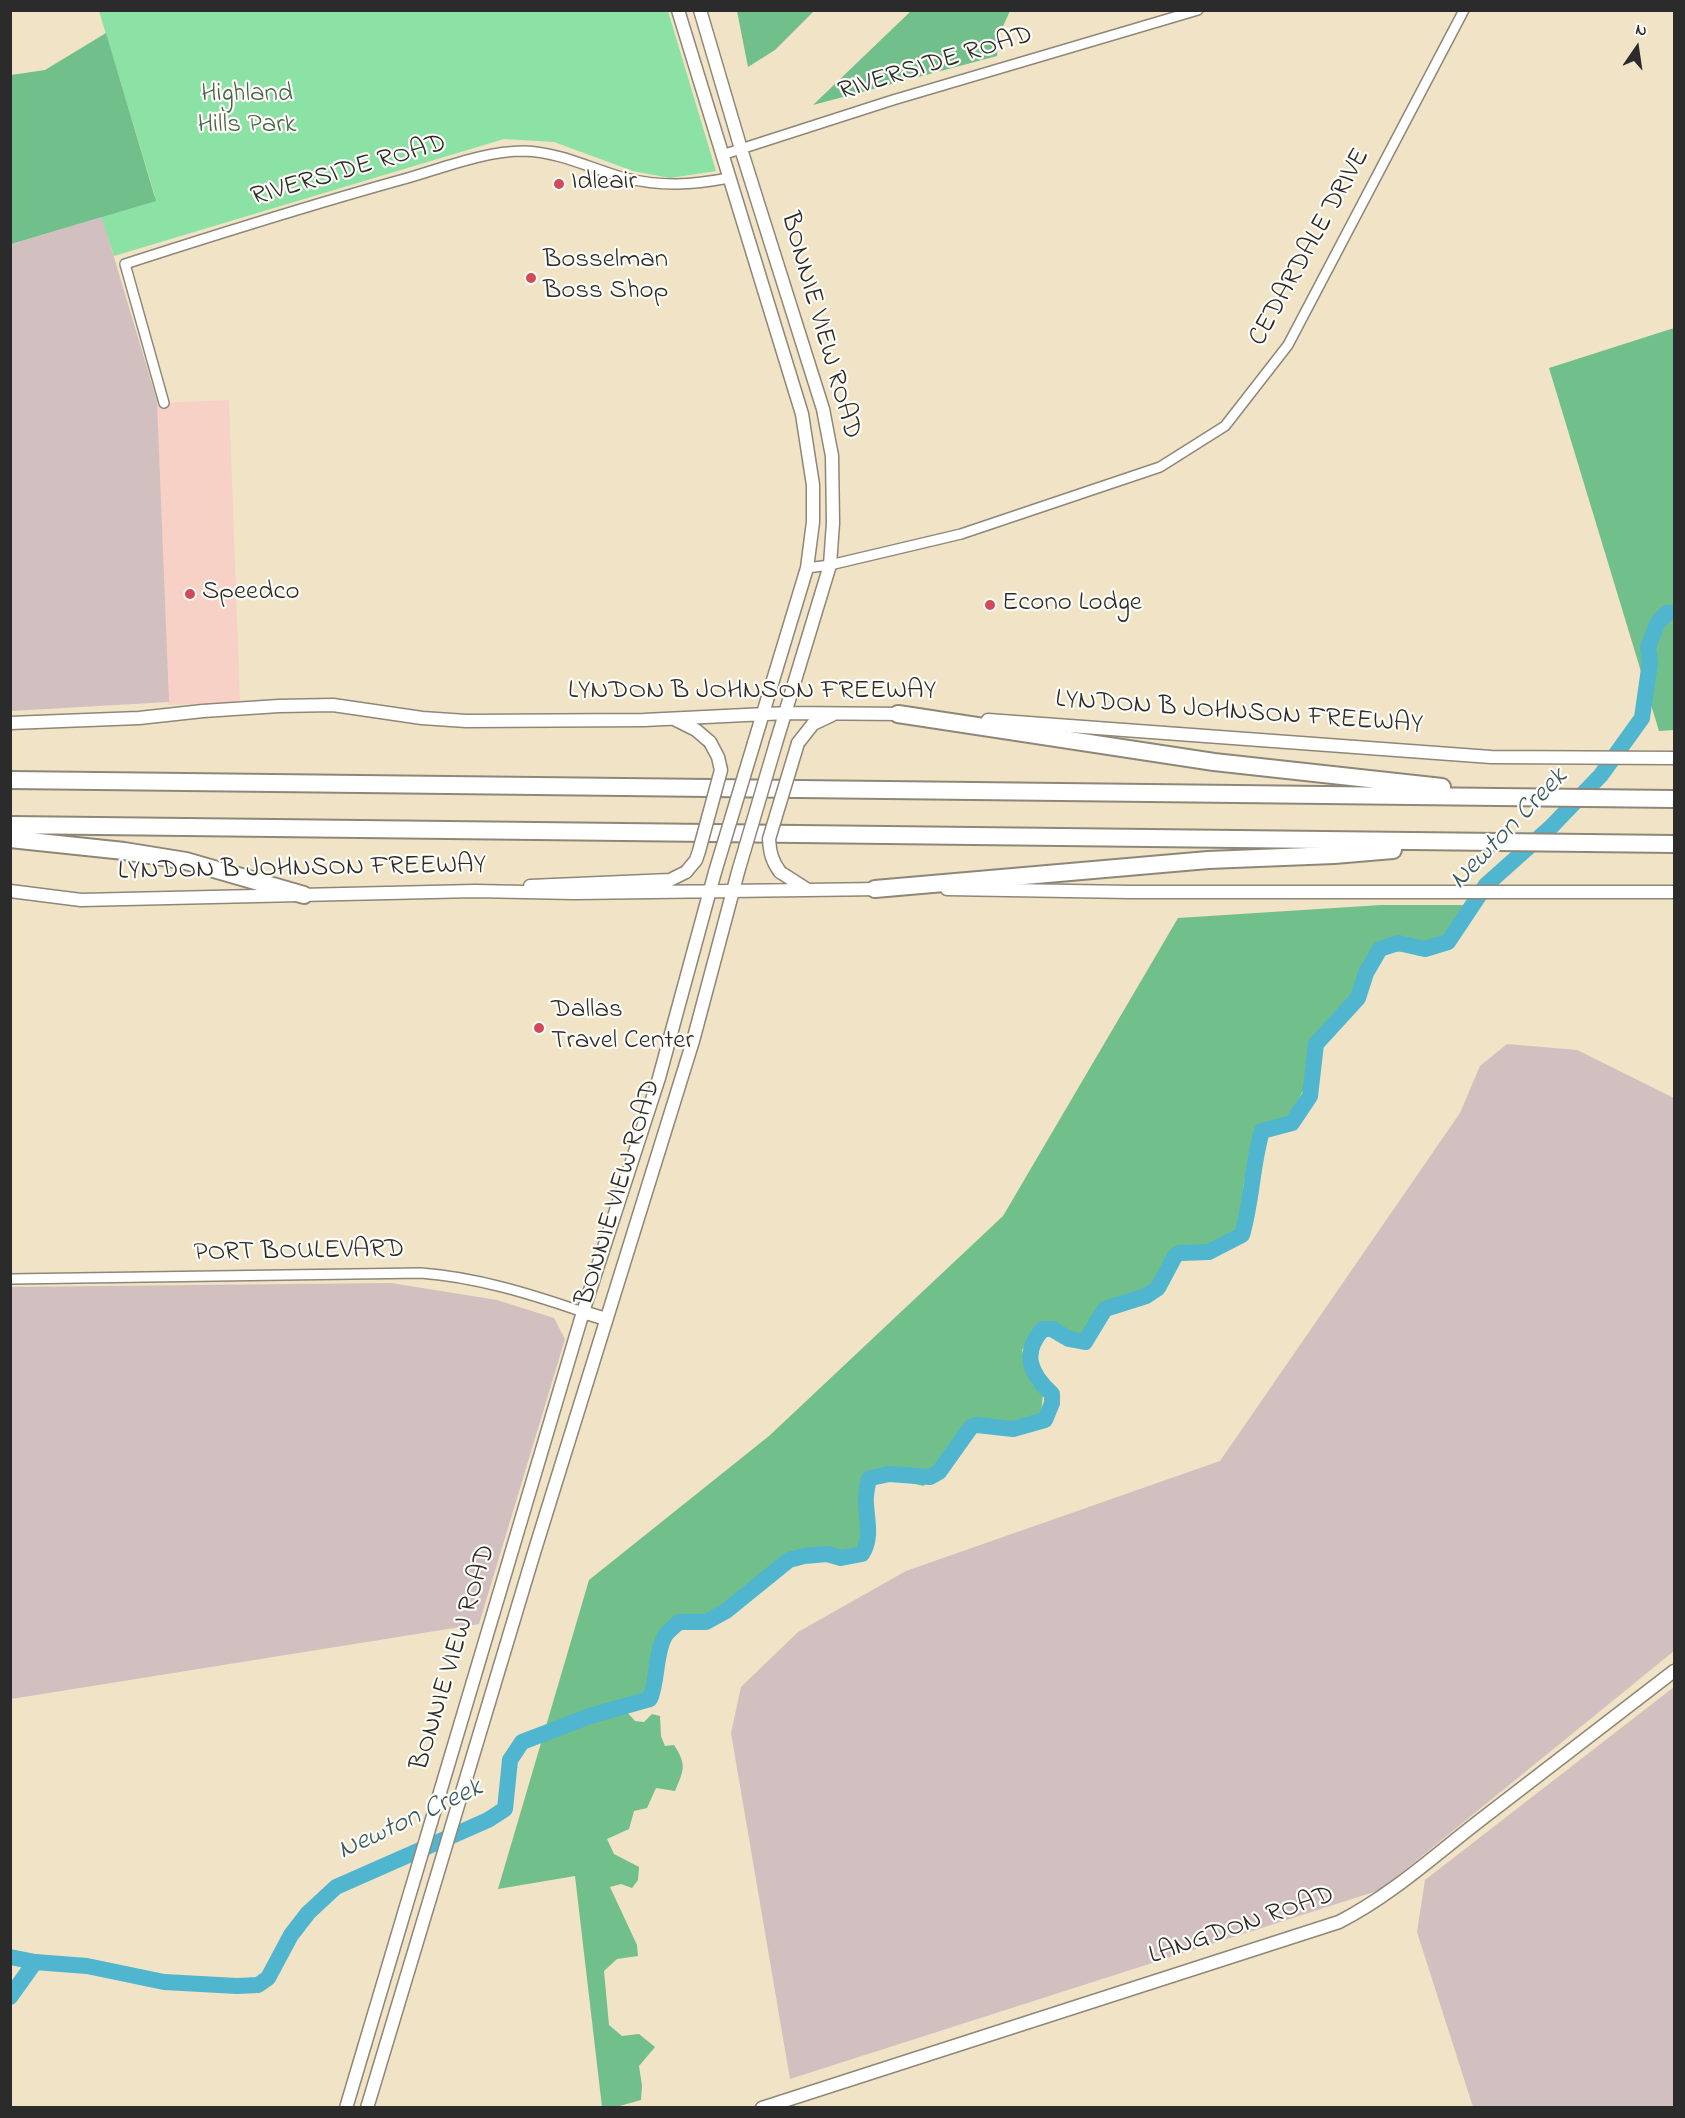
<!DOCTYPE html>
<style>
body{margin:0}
#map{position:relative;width:1685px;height:2118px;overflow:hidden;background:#f0e3c6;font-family:"Indie Flower",sans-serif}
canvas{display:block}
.frame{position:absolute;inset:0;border:12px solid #2b2b2b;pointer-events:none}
.north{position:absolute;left:1607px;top:18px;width:60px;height:60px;-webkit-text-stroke:4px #fdfcf7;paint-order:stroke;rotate:13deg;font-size:16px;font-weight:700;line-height:24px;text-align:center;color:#2b2b2b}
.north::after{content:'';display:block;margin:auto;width:21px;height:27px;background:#2b2b2b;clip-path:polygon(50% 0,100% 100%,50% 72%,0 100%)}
</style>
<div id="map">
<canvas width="1685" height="2118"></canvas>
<div class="frame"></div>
<div class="north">N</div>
</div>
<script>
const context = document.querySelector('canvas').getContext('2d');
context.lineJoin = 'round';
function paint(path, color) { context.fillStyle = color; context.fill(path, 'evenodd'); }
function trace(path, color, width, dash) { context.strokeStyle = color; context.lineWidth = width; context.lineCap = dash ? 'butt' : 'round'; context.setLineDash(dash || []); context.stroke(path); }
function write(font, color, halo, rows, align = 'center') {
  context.font = font + ' "Indie Flower",sans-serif'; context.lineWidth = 4.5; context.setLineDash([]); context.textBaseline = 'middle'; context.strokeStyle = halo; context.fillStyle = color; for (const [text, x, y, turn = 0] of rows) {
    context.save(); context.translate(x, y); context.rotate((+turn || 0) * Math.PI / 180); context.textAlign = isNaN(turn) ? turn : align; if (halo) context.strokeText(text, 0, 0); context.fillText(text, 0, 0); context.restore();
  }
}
const built = new Path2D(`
 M229 400 240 702 168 705 157 403Z`);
const industrial = new Path2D(`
 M102 217 157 401 169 702 11 711V244Z
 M1507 1044 1577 1050 1674 1098V1651L1380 1890 790 2079 731 1733 741 1687 798 1632 906 1571 1220 1461 1460 1113 1480 1066Z
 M391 1283 497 1300 554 1318 565 1339 479 1624 11 1699V1287Z
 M1674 1687V2107H1473L1417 1932 1425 1880Z`);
const green = new Path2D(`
 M99 11H668L716 171 670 178 633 171 554 142 504 139 114 256 101 216 155 196Z`);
const forest = new Path2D(`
 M737 11V10L814 11 775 50 748 67Z
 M911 11H1010L999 35 997 56 813 105Z
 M106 33 156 201 11 244V75L45 70Z
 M1674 328V730L1659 731 1549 368Z
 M1381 905H1471L1444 939 1438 952 1419 956 1407 951 1380 953 1362 966 1348 1009 1311 1046 1308 1081 1283 1129 1257 1137 1250 1154 1243 1188 1247 1211 1237 1235 1207 1257 1173 1255 1150 1292 1101 1307 1082 1342 1066 1344 1044 1331 1031 1335 1022 1350 1032 1384 1043 1395 1040 1421C1009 1434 999 1434 966 1428L927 1476 924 1486 888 1478 860 1489 864 1545 853 1559H801L787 1565 729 1614 708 1625H694L681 1630 660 1644 651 1695 643 1702 625 1710 635 1721 644 1722 652 1714 660 1716 661 1736 665 1746 674 1745C687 1765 684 1770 675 1791L656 1788 647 1808 634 1811 629 1829 607 1839 614 1854 639 1867 638 1880 632 1888 621 1884 610 1887 637 1945 638 1956 617 1959 604 1971 609 2025 622 2036 639 2034 655 2047 639 2066 642 2086 641 2100 616 2107H602L575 1876 498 1889 589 1580 769 1436 1003 1216 1178 918Z`);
const river = new Path2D(`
 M10 1957 35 1962
 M10 1997 35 1962 87 1966 164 1982 237 1986 258 1985 268 1978 291 1935 308 1913 336 1887 488 1820 505 1809 510 1760 522 1742 590 1716 650 1699C658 1680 655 1653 665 1636 668 1631 675 1626 679 1622H706L726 1611 789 1560 804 1556 827 1554 841 1558 862 1554C872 1538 867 1522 866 1504 865 1496 867 1488 869 1479L871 1478 889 1474 930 1477 939 1472 971 1427 977 1425 1013 1429 1045 1420 1052 1403V1394C1030 1374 1021 1353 1043 1329H1052L1069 1339 1085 1342 1105 1309 1146 1296 1158 1288 1175 1256 1180 1253 1209 1252 1242 1235C1252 1201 1252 1165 1262 1131L1292 1123 1310 1096 1316 1044 1358 998 1366 973 1380 949 1398 943 1425 949 1448 942 1486 885 1551 827 1601 775 1642 718 1650 662 1648 647 1658 622 1667 613H1674`);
const street = new Path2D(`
 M722 155 893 100 1198 10
 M164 403 125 264C218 234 310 205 404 179 443 168 484 151 524 151 560 152 592 169 625 178 663 187 691 185 729 178
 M807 568 830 565 961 534 1160 467 1225 426 1288 345 1464 10
 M10 1279 421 1273C476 1277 531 1294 583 1312`);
const secondary = new Path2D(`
 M678 10 802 414 813 485V522L807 568 754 743
 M700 10 741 149 823 409 832 456 833 523 830 565 776 743
 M674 719 696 730 710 742
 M988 720 1491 757 1674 758
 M10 723 139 718 203 711 279 706 333 705 422 718 466 721 644 720 786 713 904 714
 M798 743 813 724 832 715
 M780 872 808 890
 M530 886 670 880 686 872
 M947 889 1130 892H1674
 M10 891 81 900 475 891 574 893 882 889
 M583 1312 606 1319
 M346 2108 583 1312 659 1078 715 872
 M367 2108 533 1556 693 1041 738 872
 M762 2108 1339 1922C1392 1895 1436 1854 1483 1818 1546 1769 1611 1720 1674 1671`);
const highway = new Path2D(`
 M898 714 1214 762 1442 787
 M10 780 1674 799
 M10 825 1674 844
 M10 839 124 851 186 861 304 895
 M875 889 1208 860 1334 855 1393 850`);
const secondaryBridge = new Path2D(`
 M686 872 696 860 699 851 721 770 718 757 710 742
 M715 872 754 743
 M738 872 776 743
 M780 872C772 861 770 853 769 839L798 743`);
const markers = [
 [559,184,6,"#d1495b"],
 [531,278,6,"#d1495b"],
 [190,594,6,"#d1495b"],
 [990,605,6,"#d1495b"],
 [539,1028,6,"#d1495b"]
];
const streetNames = [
 ["RIVERSIDE ROAD",936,65,-17],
 ["RIVERSIDE ROAD",349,172,-16],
 ["CEDARDALE DRIVE",1311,248,-61],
 ["BONNIE VIEW ROAD",819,326,74],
 ["LYNDON B JOHNSON FREEWAY",752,693],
 ["LYNDON B JOHNSON FREEWAY",1239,714,4],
 ["LYNDON B JOHNSON FREEWAY",302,870,-1],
 ["BONNIE VIEW ROAD",620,1193,-73],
 ["PORT BOULEVARD",299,1253,-1],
 ["BONNIE VIEW ROAD",455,1658,-73],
 ["LANGDON ROAD",1242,1927,-19]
];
const parkNames = [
 ["Highland",247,96],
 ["Hills Park",247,127]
];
const poiNames = [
 ["Idleair",571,184],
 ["Bosselman",543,262],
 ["Boss Shop",543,293],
 ["Speedco",202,594],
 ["Econo Lodge",1002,605],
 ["Dallas",551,1012],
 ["Travel Center",551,1043]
];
const waterNames = [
 ["Newton Creek",1510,830,-46],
 ["Newton Creek",411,1821,-25]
];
paint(built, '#f7d1c6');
paint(industrial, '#d2bfbf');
paint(green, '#8ce1a4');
paint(forest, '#71bf8a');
trace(river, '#50b5cf', 16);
trace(street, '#8e8778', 12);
trace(secondary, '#8e8778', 15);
trace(highway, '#8e8778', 20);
trace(street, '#fff', 9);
trace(secondary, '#fff', 12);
trace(highway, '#fff', 16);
trace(secondaryBridge, '#8e8778', 15, []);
trace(secondaryBridge, '#fff', 12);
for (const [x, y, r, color] of markers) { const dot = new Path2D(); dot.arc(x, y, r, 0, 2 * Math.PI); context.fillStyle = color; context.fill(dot); trace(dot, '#fdfcf7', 2); }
write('27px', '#2b2b2b', '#fdfcf7', streetNames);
write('27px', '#48624f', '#fdfcf7', parkNames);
write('27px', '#2b2b2b', '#fdfcf7', poiNames, 'left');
write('italic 28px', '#385b64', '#fdfcf7', waterNames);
</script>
